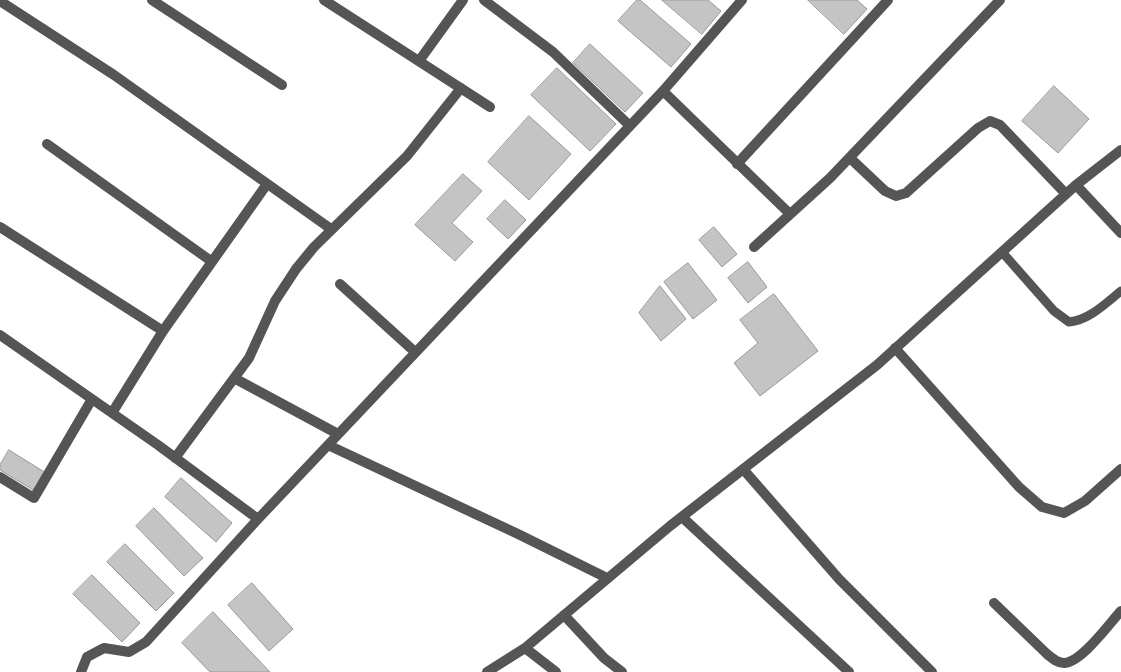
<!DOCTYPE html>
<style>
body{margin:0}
canvas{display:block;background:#fff}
</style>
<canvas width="1121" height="672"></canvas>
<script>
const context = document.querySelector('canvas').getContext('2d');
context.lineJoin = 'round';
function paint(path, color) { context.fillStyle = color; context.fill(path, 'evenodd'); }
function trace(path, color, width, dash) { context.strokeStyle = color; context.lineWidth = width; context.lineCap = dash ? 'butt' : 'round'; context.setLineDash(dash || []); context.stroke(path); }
const building = new Path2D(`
 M637 0H640L691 44 671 67 618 21Z
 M662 0H708L721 11 702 34Z
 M808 0H857L867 9 844 34Z
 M590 44 643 93 625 112 573 63Z
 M557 68 616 124 590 151 531 95Z
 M1054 86 1089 119 1058 153 1022 121Z
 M529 116 571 154 529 200 488 162Z
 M463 174 482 191 452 223 473 242 455 261 415 225Z
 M505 200 526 220 508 239 487 219Z
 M714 227 737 254 722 267 699 240Z
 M748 262 767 287 748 303 728 278Z
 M688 263 717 300 693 319 664 282Z
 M660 286 686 319 661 341 639 313Z
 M774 294 818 351 760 396 734 363 758 343 740 320Z
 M9 450 46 473 35 491 0 470V465Z
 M181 478 232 523 216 542 165 497Z
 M154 508 203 558 184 576 136 526Z
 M125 544 174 593 156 611 107 562Z
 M92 575 140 623 122 642 73 594Z
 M252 583 293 629 269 651 228 605Z
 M213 612 270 672H210L182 643Z`);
const lane = new Path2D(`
 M1002 252 1054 311 1069 322C1089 320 1105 304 1121 291`);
const street = new Path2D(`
 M152 0 282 85
 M324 0 490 107
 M484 0 553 52 630 126
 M0 1 114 75 331 229
 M419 61 463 0
 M663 91 790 214
 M47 144 211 261
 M850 158 885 191 896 196 906 193 978 128 990 121 1000 125 1066 194
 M737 164 888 0
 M1076 185 1121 233
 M0 227 163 331
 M754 247 830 178 1000 0
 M340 284 415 352
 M0 335 158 445 258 519
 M895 348 1019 487 1042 507 1064 513 1085 501 1121 469
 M234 378 338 434
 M112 413 163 331 267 184
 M328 445 518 534 607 578
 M175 458 249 358 275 301 296 269 314 247 407 156 461 88
 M743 469 839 579 932 672
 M0 477 34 498 92 399
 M682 517 849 672
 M994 603 1047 654C1052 658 1057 663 1064 663 1081 663 1109 624 1121 611
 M564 615 604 658 622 672
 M525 648 556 672
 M81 672 87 657 104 648 129 652 146 642 258 519 663 91 742 0
 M487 672 525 648 670 526 877 365 1076 185 1121 150`);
paint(building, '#c4c4c4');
trace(building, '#999', 1);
trace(lane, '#555', 9);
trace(street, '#555', 10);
</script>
